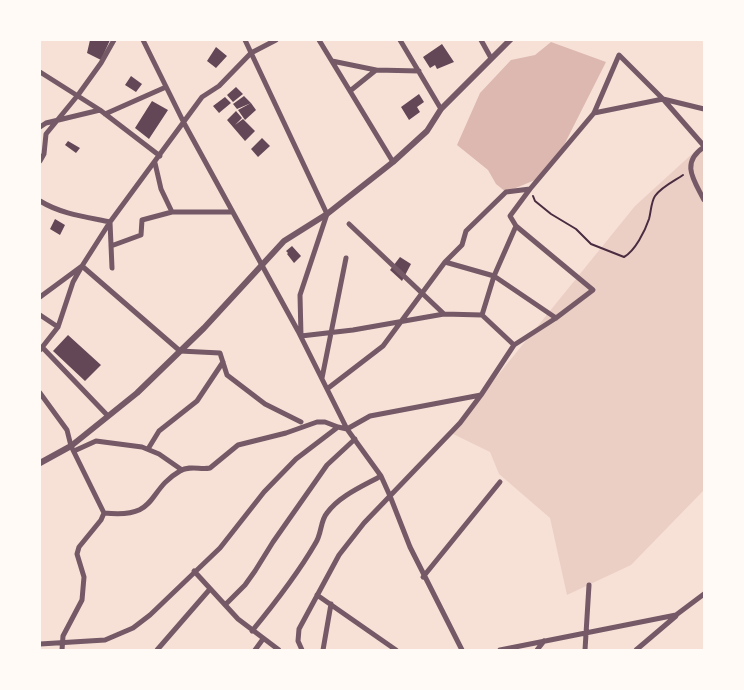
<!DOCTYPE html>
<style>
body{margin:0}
#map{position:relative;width:744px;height:690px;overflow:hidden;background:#f7e1d7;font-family:Barlow,sans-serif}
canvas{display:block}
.frame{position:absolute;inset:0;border:41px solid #fffaf5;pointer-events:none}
</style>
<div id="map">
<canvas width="744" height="690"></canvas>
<div class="frame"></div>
</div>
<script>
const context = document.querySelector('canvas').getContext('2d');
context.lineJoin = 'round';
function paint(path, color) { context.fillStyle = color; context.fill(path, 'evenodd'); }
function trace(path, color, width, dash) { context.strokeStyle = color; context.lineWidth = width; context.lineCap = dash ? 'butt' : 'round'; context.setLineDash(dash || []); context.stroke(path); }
const green = new Path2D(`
 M704 143V490L631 565 567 595 550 518 499 474 490 452 451 433 635 206Z`);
const water = new Path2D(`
 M551 42 606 62 560 153 540 178 506 192 496 184 488 170 457 145 480 93 511 60 535 55Z`);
const building = new Path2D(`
 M90 40H110L101 60 87 53Z
 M442 44 454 62 437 69 435 65 430 68 423 57Z
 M216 47 227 56 216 68 207 61Z
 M131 76 142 84 136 92 125 85Z
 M236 87 243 94 233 102 227 95Z
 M419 94 424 102 417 107 420 112 409 120 401 107Z
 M244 96 251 103 237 109 233 104Z
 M225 97 231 103 219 113 213 106Z
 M152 101 168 110 149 139 135 128Z
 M251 103 256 110 245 120 238 110Z
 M236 111 242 118 235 125 243 119 255 131 245 141 227 120Z
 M262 138 270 146 258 157 251 149Z
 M68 141 80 148 76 153 65 145Z
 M55 219 65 225 60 235 50 229Z
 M292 246 301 256 294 263 287 254 288 253 286 251Z
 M400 257 411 264 402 281 390 270Z
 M68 335 101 365 85 381 53 351Z`);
const path = new Path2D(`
 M533 196 535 201 551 214 576 229 591 244 624 257C635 251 645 231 649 219 651 212 651 202 655 196 661 187 674 181 683 175`);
const minor = new Path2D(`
 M143 40 184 123 298 331 347 429 381 476 390 496 410 547 462 650
 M245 40 327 214 300 295 301 336 353 330 444 314 482 315 514 345
 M319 40 393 162
 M400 40 441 109
 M481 40 491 58
 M332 61 376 70
 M40 72 100 110 160 156
 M350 91 376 70 419 71
 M594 113 663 99 704 146
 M105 114 166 87
 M40 127 46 123 100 110
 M704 147C680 163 694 180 704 200
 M40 161 44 154 46 134 78 95 101 63 114 40
 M155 163 161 189 172 212H232
 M530 189 594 113 619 55 663 99 704 109
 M40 201C61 214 86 217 110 222L112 268
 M349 224 444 314
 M111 246 141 235 142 220 172 212
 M445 262 462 245 466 231 506 192 530 189 510 216 516 226 593 290 556 318 514 345 481 395
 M40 297 82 266 180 351 220 353 227 375 265 404 301 422
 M40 315 58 327
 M482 315 494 276 516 226
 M42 347 108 416
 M40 350 58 327 73 282 82 266 110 222 202 97 219 86 251 53 276 40
 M322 378 346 258
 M327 389 383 346 445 262 494 276 556 318
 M40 393 67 430 71 446 104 513 101 520 79 547 77 554 84 577 82 600 63 636 62 650
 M148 449 159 431 197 401 223 362
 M74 451 96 441 142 447 159 454 182 470
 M104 513C160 519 145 491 180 471 190 465 200 470 210 468L238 445 286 433 317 422H325L338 427
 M194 571 238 619 279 650
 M423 577 500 482
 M317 595 396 650
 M225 605 245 585 255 571 273 542 327 465 355 439
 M252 631C275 603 297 575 315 544 322 534 320 521 327 513 339 496 363 486 381 476
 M40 644 105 640 133 628 150 615 220 548 264 492 296 459 338 427 347 429 370 416 481 395 460 423 364 523 339 555 299 629 298 641 302 650
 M157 650 210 589
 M255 650 263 639
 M323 650 331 604
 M500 650 676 615 704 594
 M537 650 544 641
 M585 650 589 585
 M636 650 676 616`);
const tertiary = new Path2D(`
 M40 463 71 446 137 393 204 328 284 241 327 214 393 162 427 131 441 109 510 40`);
paint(green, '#ebcfc5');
paint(water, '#dcb8b0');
paint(building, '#644757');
trace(path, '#4a2c40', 2);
trace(minor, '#755966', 5);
trace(tertiary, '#755966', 6);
</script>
